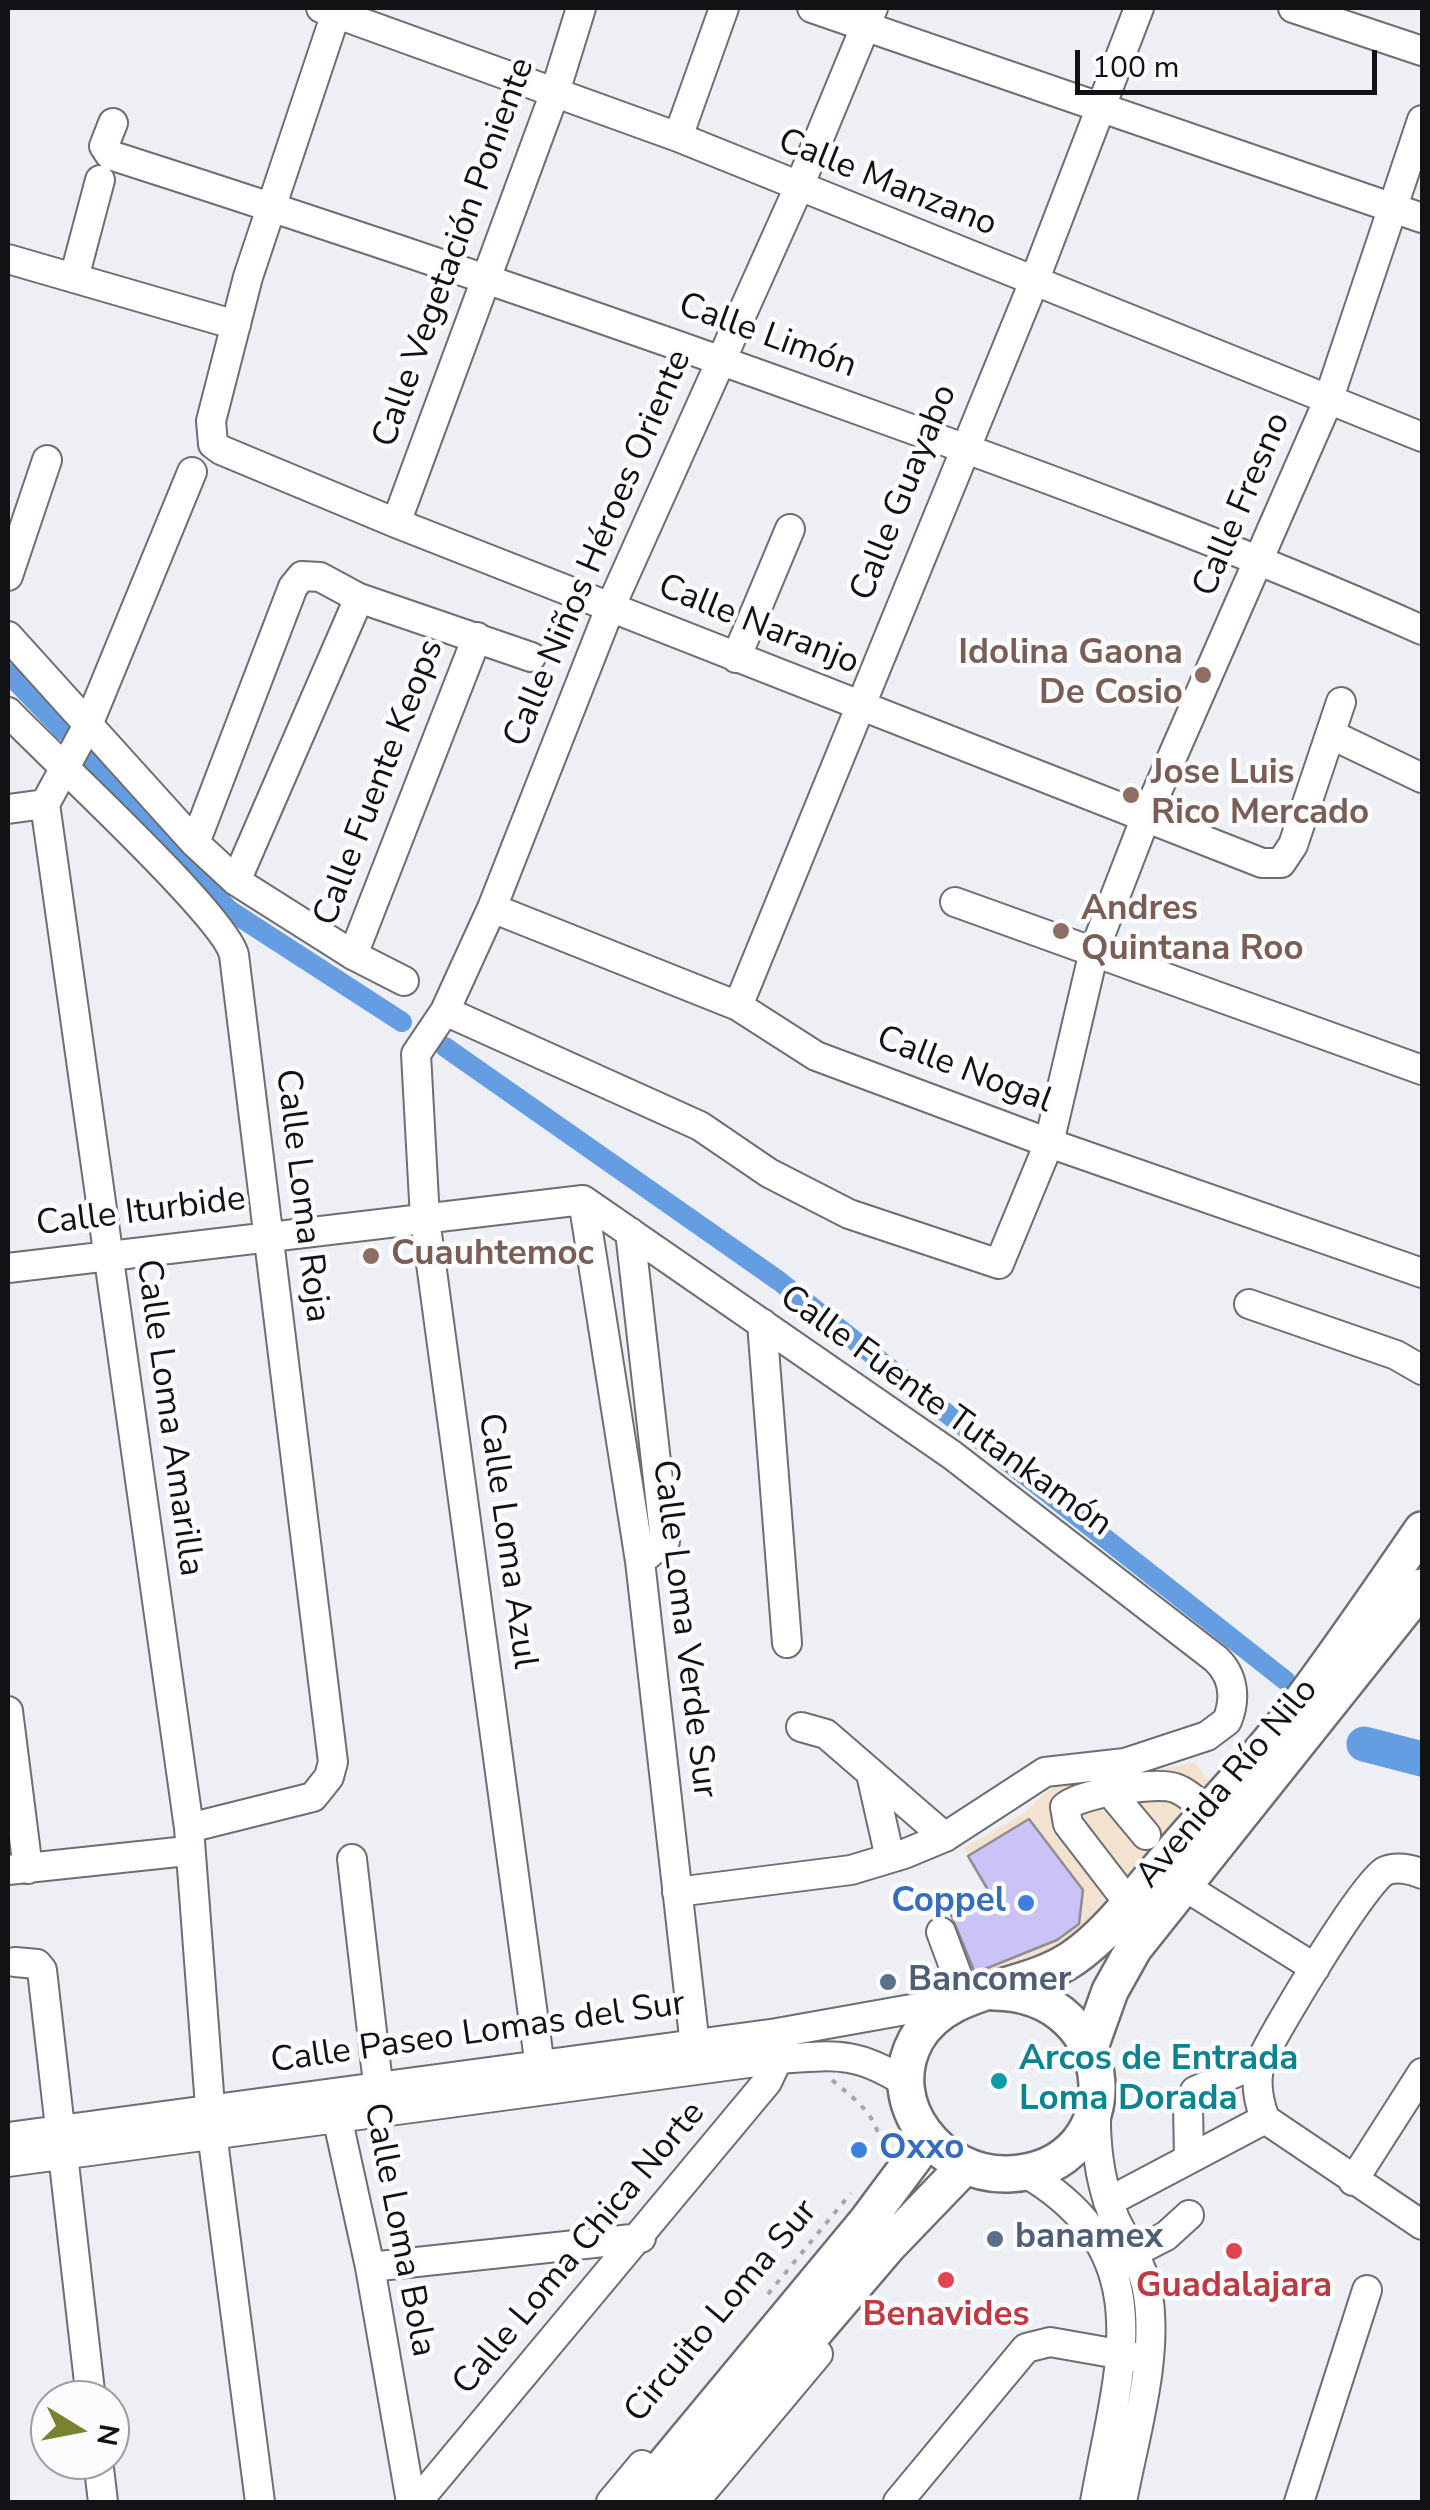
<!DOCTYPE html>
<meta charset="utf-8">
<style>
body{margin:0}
#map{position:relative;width:1430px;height:2510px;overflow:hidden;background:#edeff4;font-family:"Nunito Sans",sans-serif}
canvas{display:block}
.frame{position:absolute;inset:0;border:10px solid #111214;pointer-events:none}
.north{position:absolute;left:30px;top:2380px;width:100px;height:100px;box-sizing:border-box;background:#fcfcfe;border:2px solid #9e9ea0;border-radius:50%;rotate:100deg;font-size:28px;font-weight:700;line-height:40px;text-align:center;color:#111214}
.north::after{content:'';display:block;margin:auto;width:35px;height:45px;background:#79822e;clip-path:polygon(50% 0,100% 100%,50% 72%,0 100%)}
.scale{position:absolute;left:1075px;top:50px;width:302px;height:45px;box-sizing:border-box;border:5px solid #111214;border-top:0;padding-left:12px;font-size:30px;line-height:35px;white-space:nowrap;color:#111214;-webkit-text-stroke:8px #fcfcfe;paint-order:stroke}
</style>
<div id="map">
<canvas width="1430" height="2510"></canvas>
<div class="frame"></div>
<div class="north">N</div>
<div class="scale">100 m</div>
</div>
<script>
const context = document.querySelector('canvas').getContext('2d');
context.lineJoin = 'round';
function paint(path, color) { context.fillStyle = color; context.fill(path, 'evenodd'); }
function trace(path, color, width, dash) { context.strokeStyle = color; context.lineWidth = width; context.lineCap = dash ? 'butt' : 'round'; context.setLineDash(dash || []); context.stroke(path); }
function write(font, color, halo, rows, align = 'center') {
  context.font = font + ' "Nunito Sans",sans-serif'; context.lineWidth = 9; context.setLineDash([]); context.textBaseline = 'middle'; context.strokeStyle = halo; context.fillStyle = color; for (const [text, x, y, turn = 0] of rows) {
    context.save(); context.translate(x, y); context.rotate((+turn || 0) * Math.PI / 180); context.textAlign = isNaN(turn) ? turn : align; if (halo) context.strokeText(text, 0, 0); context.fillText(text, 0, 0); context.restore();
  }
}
const commercial = new Path2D(`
 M1194 1762 1211 1784 1074 1938 1062 1948 977 1983 949 1910 991 1895 964 1848 1023 1814 1060 1779 1125 1777Z`);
const canal = new Path2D(`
 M8 673 64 731
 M88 757 229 910 402 1022
 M445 1047 779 1281 1286 1681`);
const river = new Path2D(`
 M1364 1744 1422 1759`);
const building = new Path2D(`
 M1029 1819 1083 1890 1079 1924 1057 1940 975 1973 949 1910 991 1895 968 1856Z`);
const path = new Path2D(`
 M832 2080C859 2103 881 2117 881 2155
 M768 2294 851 2193`);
const minor = new Path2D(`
 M321 8 678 137 1422 437
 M812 8 1422 218
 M1293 8 1422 51
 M336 13 248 277 211 421 213 444 221 450 396 523 1262 863H1281L1293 845 1341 702
 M113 123 104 146 110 155C360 235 607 319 853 408 1045 477 1236 547 1422 630
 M678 137 724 8
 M8 259 236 325
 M74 278 100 180
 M192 472 88 725 45 804 189 1828 212 2133 260 2502
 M396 523 555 92 581 8
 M8 576 47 460
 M8 636 195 843 236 881 353 955 404 981
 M736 658 790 529
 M8 712C47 753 225 916 234 955L333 1762 329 1777 313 1797 189 1828
 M1332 735 1422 778
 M8 809 45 804
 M195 843 293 587 302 576 320 577 359 598 531 657
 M236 881 359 598
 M955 902 1422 1070
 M492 908 738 1006 816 1056 1049 1143 1422 1273
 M353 955 477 637
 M738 1006 1033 284 1139 8
 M445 1011 700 1126 769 1173 849 1214 999 1264 1049 1143 1094 951 1145 819 1328 401 1422 120
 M583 1200 952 1455 1216 1659C1234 1676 1236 1699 1227 1721L1207 1736 1125 1763 1045 1772 945 1837 904 1854 851 1870 677 1892
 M583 1200 640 1561 696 2055
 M630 1232 665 1541 640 1561
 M8 1268 583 1200
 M1249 1304 1396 1355 1422 1370
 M762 1323 787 1643
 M8 1711 28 1869
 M801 1727 826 1734 945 1837
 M871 1774 890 1858
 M1111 1793 1146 1835
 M352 1859 380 2101
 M8 1870 187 1851
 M1184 1886 1315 1968
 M1128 1902 1068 1824 1065 1807C1078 1794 1156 1781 1175 1788 1187 1792 1198 1803 1208 1811
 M941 1932 966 1999
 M15 1962 37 1964 42 1970 91 2400
 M543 2089 425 1219 416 1054 445 1011 492 908 610 608 798 189 873 8
 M334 2103 370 2267 411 2502
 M1096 2106C1095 2145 1099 2183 1115 2219 1126 2243 1142 2263 1147 2289 1160 2356 1134 2436 1122 2502
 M1265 2119C1258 2100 1254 2078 1262 2059 1274 2032 1365 1880 1385 1871 1396 1866 1411 1869 1422 1874
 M1265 2119 1422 2225
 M8 2137 777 2033 956 2001
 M1189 2159 1188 2106 1195 2091 1261 2061
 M8 2162 778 2059C835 2055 857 2051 906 2083
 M1024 2172C1165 2254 1118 2370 1095 2502
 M1353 2181 1422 2073
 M1108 2202 1265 2119
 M1133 2253 1166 2236 1189 2215
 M370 2267 641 2238
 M98 2460 103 2502
 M417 2502 767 2082 778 2059 777 2043
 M611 2502 642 2465
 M694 2502 818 2354
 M898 2502 1026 2348 1050 2342 1135 2357
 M1299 2502 1367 2290`);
const major = new Path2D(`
 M994 1992C1123 1993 1134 2168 1009 2174 941 2177 881 2104 916 2040 947 1985 1024 1992 1073 1958 1112 1931 1141 1888 1172 1853 1214 1804 1261 1756 1300 1703 1342 1647 1382 1588 1422 1530
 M1090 2047 1110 1991 1134 1948 1422 1587
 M634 2502 867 2221 928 2139
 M669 2502 888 2246 965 2166`);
const markers = [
 [1203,675,10,"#8d6e63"],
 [1131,795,10,"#8d6e63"],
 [1061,931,10,"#8d6e63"],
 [371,1256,10,"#8d6e63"],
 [1026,1903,10,"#3f7fe0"],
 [888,1982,10,"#5c6f8a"],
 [999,2081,10,"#0f9aa8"],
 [859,2150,10,"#3f7fe0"],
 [995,2239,10,"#5c6f8a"],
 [1234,2251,10,"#e0444e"],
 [946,2280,10,"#e0444e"]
];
const streetNames = [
 ["Calle Manzano",887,184,22],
 ["Calle Vegetación Poniente",455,253,-70],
 ["Calle Limón",767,337,20],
 ["Calle Guayabo",905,493,-68],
 ["Calle Fresno",1243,505,-67],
 ["Calle Niños Héroes Oriente",599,549,-67],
 ["Calle Naranjo",758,626,22],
 ["Calle Fuente Keops",380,783,-69],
 ["Calle Nogal",964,1071,21],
 ["Calle Loma Roja",301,1196,83],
 ["Calle Iturbide",141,1213,-7],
 ["Calle Fuente Tutankamón",945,1412,36],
 ["Calle Loma Amarilla",168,1418,82],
 ["Calle Loma Azul",506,1541,82],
 ["Calle Loma Verde Sur",683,1629,83],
 ["Avenida Río Nilo",1228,1784,-50],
 ["Calle Paseo Lomas del Sur",478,2034,-8],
 ["Calle Loma Bola",398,2230,79],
 ["Calle Loma Chica Norte",580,2249,-50],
 ["Circuito Loma Sur",722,2312,-50]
];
const educationNames = [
 ["Idolina Gaona",1183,655,"right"],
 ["De Cosio",1183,695,"right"],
 ["Jose Luis",1151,775],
 ["Rico Mercado",1151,815],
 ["Andres",1081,911],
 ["Quintana Roo",1081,951],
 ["Cuauhtemoc",391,1256]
];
const shopNames = [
 ["Coppel",1006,1903],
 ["Oxxo",879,2150,"left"]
];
const serviceNames = [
 ["Bancomer",908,1982],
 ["banamex",1015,2239]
];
const cultureNames = [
 ["Arcos de Entrada",1019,2061],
 ["Loma Dorada",1019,2101]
];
const healthNames = [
 ["Guadalajara",1234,2288],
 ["Benavides",946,2317]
];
paint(commercial, '#f3e2d0');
trace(canal, '#649de2', 20);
trace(river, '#649de2', 35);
paint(building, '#cbc3f7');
trace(building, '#8e8d91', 2.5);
trace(minor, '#6c6e72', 32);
trace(major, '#6c6e72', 40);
trace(path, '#a3a5a9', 4, [5, 8]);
trace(minor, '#fff', 28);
trace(major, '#fff', 35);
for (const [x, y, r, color] of markers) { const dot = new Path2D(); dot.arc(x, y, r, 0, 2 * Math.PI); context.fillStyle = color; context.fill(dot); trace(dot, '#fcfcfe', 4); }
write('35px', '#111214', '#fcfcfe', streetNames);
write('bold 35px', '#785e54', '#fcfcfe', educationNames, 'left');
write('bold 35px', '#366cbe', '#fcfcfe', shopNames, 'right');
write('bold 35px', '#4e5e75', '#fcfcfe', serviceNames, 'left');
write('bold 35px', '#0d838f', '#fcfcfe', cultureNames, 'left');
write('bold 35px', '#be3a42', '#fcfcfe', healthNames);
</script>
